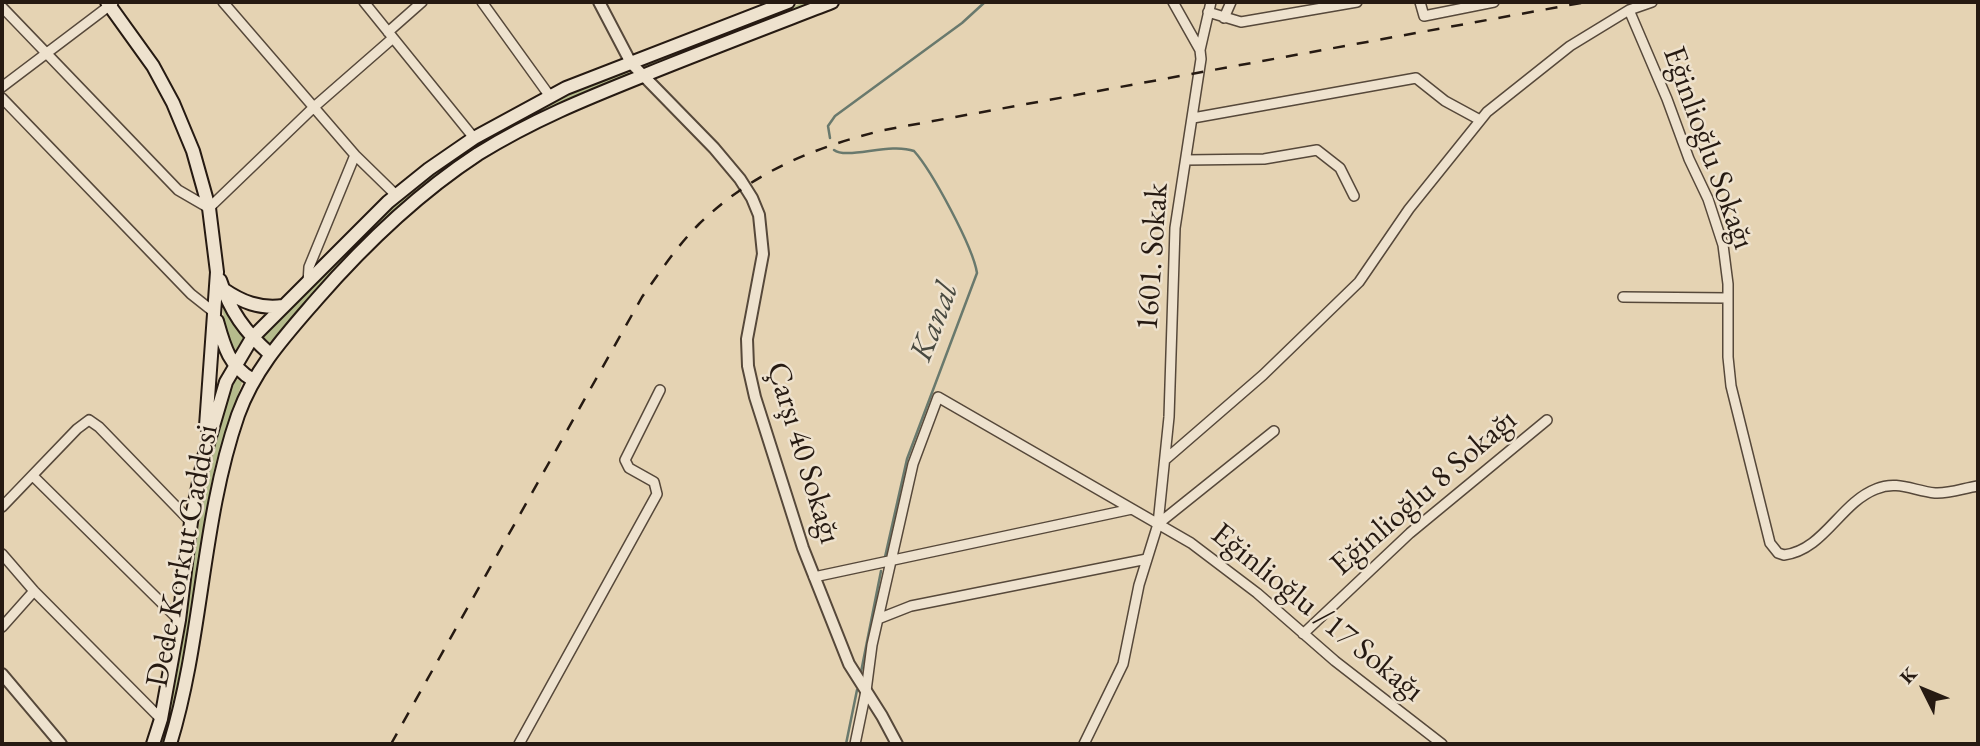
<!DOCTYPE html>
<meta charset="utf-8">
<style>
body{margin:0}
#map{position:relative;width:1980px;height:746px;overflow:hidden;background:#e5d3b3;font-family:"EB Garamond",serif}
canvas{display:block}
.frame{position:absolute;inset:0;border:4px solid #261a12;pointer-events:none}
.north{position:absolute;left:1889px;top:655px;width:70px;height:70px;-webkit-text-stroke:5px #eee2ce;paint-order:stroke;rotate:313deg;font-size:19px;font-weight:700;line-height:28px;text-align:center;color:#261a12}
.north::after{content:'';display:block;margin:auto;width:24px;height:32px;background:#261a12;clip-path:polygon(50% 0,100% 100%,50% 72%,0 100%)}
</style>
<div id="map">
<canvas width="1980" height="746"></canvas>
<div class="frame"></div>
<div class="north">K</div>
</div>
<script>
const context = document.querySelector('canvas').getContext('2d');
context.lineJoin = 'round';
function paint(path, color) { context.fillStyle = color; context.fill(path, 'evenodd'); }
function trace(path, color, width, dash) { context.strokeStyle = color; context.lineWidth = width; context.lineCap = dash ? 'butt' : 'round'; context.setLineDash(dash || []); context.stroke(path); }
function write(font, color, halo, rows, align = 'center') {
  context.font = font + ' "EB Garamond",serif'; context.lineWidth = 5; context.setLineDash([]); context.textBaseline = 'middle'; context.strokeStyle = halo; context.fillStyle = color; for (const [text, x, y, turn = 0] of rows) {
    context.save(); context.translate(x, y); context.rotate((+turn || 0) * Math.PI / 180); context.textAlign = isNaN(turn) ? turn : align; if (halo) context.strokeText(text, 0, 0); context.fillText(text, 0, 0); context.restore();
  }
}
const green = new Path2D(`
 M805 2H819L640 70 639 66Z
 M628 69 629 75 565 100 533 116 457 162 395 210 269 343 261 336C304 296 343 251 386 212 455 147 541 105 628 69Z
 M221 292 234 323 244 337 233 354 224 320Z
 M235 378 242 382C232 417 217 449 211 485 195 572 187 659 165 744H160C182 663 189 579 204 496 210 460 216 410 235 378Z`);
const stream = new Path2D(`
 M830 138 828 126 835 116 962 23 985 2
 M834 150C847 160 890 142 914 151 932 171 973 247 977 273L907 459 885 557
 M861 672 881 571
 M846 744 857 690`);
const minor = new Path2D(`
 M223 2 355 155 309 267 308 283
 M364 2 474 138
 M482 2 549 95
 M1420 2 1424 16 1494 2
 M2 7 178 190 209 208 314 107 393 38
 M1629 10 1652 2
 M1208 12 1241 22 1357 2
 M1224 18 1231 2
 M388 32 422 2
 M1200 50 1211 2
 M2 87 113 3
 M2 98 191 294 215 313
 M1193 118 1416 78 1445 101 1480 120
 M355 155 396 195
 M1186 160 1264 159 1317 150 1340 168 1354 196
 M1623 297 1728 298
 M1166 459 1263 375 1359 282 1409 209 1487 112 1570 46 1629 10 1667 99 1689 159 1708 199 1723 245 1728 284V357L1731 386 1770 543 1778 553 1784 555C1824 550 1840 503 1876 489 1897 480 1914 491 1935 493 1949 494 1964 488 1978 486
 M33 476 179 620
 M2 507 77 429 89 420 99 427 191 522
 M1158 524 1274 431
 M2 554 34 591 161 719
 M814 577 1132 509
 M878 619 911 606 1147 559
 M2 627 34 591
 M1303 634 1410 533 1547 420
 M519 744 657 494 654 482 629 468 625 460 660 390
 M855 744 866 691 872 645 913 464 938 397 1191 543 1257 593 1335 661 1442 744
 M1084 744 1123 664 1139 585 1158 524 1169 417 1175 228 1201 59 1200 50 1173 2`);
const tertiary = new Path2D(`
 M599 2 631 63 714 148 740 179 752 198 759 215 763 254 747 339 748 366 755 397 803 548 849 664 882 716 897 744
 M2 674 61 744`);
const secondary = new Path2D(`
 M107 2 153 66 173 103 193 151 209 208 217 272 206 426
 M220 280C230 311 245 332 270 354
 M223 289C242 302 259 309 283 306
 M217 321C224 346 229 366 253 380
 M153 744 161 719 179 620 191 522 204 457 226 382 252 338 388 202 429 169 474 138 566 88 788 2
 M170 744C203 637 201 522 238 415 255 368 285 336 317 299 365 244 417 194 478 154 533 120 585 99 645 75 707 50 770 26 832 2`);
const rail = new Path2D(`
 M391 744 642 297C660 272 677 246 699 224 753 172 812 148 884 130L1586 2`);
const streetNames = [
 ["Eğinlioğlu Sokağı",1708,148,70],
 ["1601. Sokak",1153,257,-86],
 ["Çarşı 40 Sokağı",803,453,73],
 ["Eğinlioğlu 8 Sokağı",1424,493,-41],
 ["Dede Korkut Caddesi",183,556,-79],
 ["Eğinlioğlu /17 Sokağı",1317,613,39]
];
const waterNames = [
 ["Kanal",935,322,-69]
];
paint(green, '#b5bc8c');
trace(stream, '#69796d', 2.5);
trace(minor, '#56483a', 12);
trace(tertiary, '#56483a', 14);
trace(secondary, '#261a12', 16);
trace(minor, '#eee2ce', 9);
trace(tertiary, '#eee2ce', 10);
trace(secondary, '#eee2ce', 12);
trace(rail, '#261a12', 2.5, [12, 12]);
write('32px', '#261a12', '#eee2ce', streetNames);
write('italic 33px', '#484940', '#eee2ce', waterNames);
</script>
